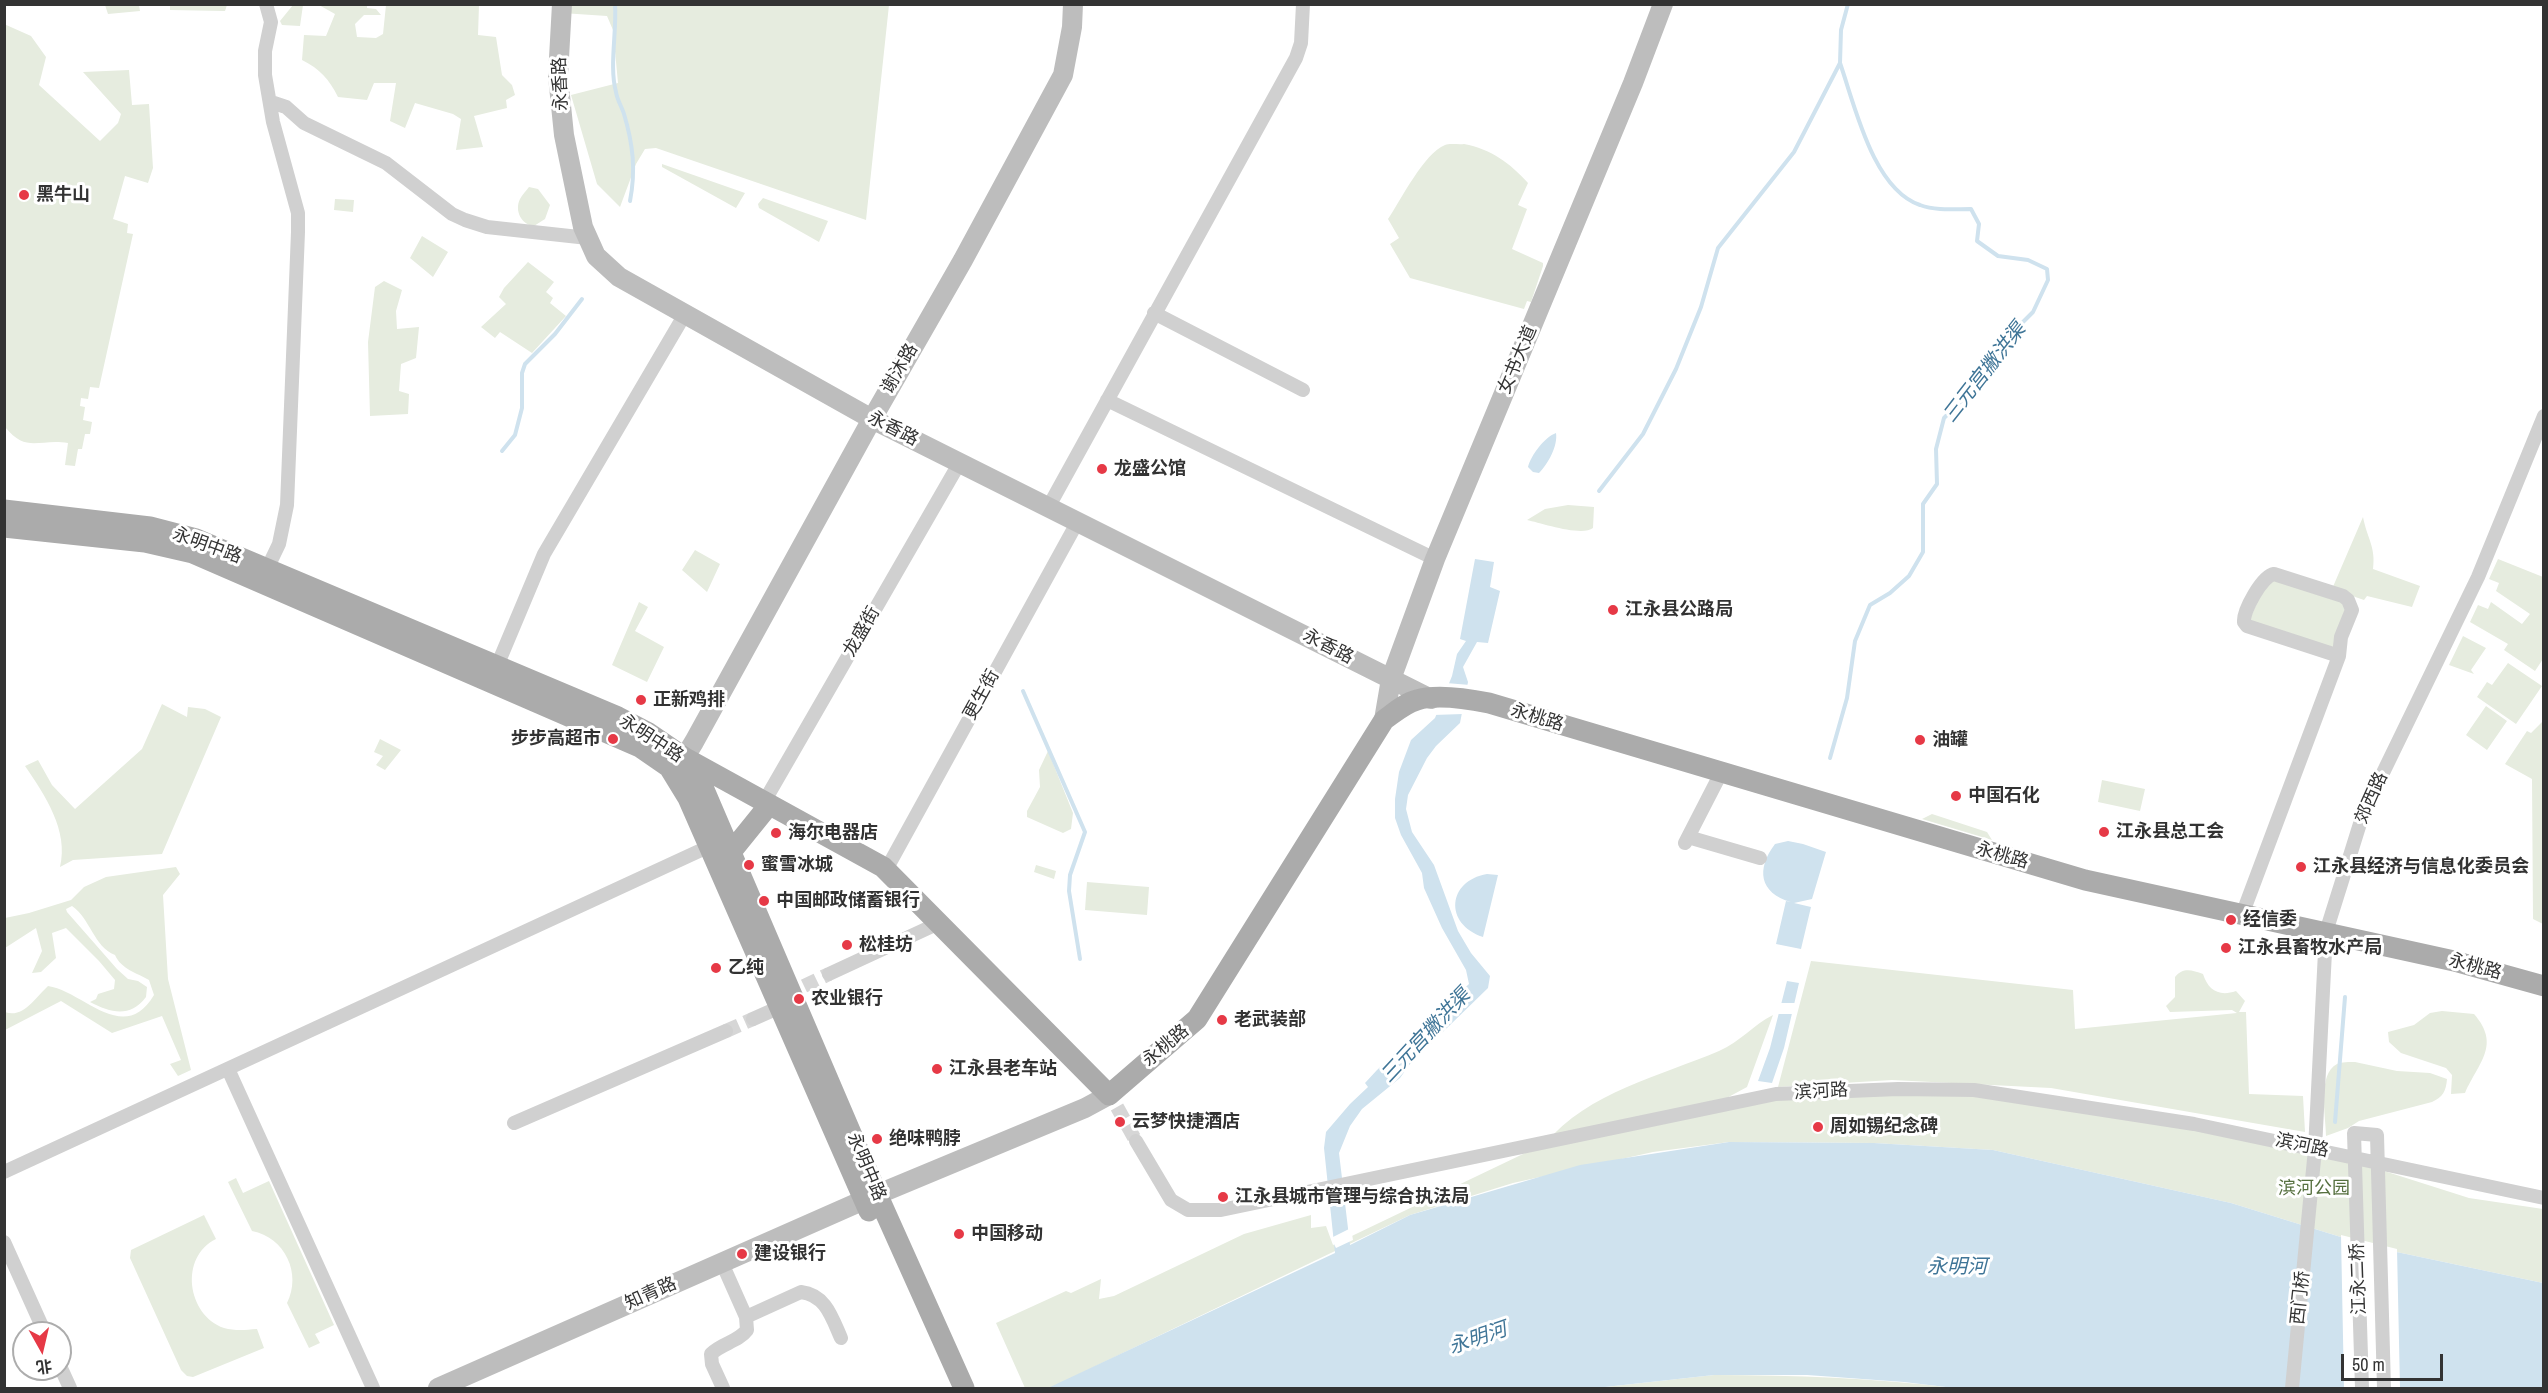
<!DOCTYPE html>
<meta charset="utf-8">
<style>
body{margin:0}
#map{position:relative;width:2548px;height:1393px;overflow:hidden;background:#fff;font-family:"Archivo Narrow","Noto Sans SC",sans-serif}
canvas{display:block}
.frame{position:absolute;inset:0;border:6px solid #333;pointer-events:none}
.north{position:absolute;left:12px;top:1321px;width:60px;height:60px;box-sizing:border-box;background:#fff;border:2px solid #adadad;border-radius:50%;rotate:172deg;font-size:16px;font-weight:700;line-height:24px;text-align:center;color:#333}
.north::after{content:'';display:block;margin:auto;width:21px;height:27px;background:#e63946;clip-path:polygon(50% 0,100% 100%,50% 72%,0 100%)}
.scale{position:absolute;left:2341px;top:1354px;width:102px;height:27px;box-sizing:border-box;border:3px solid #333;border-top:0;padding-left:8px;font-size:18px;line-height:21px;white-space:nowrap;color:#333;-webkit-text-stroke:4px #fff;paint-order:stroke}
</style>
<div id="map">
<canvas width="2548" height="1393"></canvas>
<div class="frame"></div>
<div class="north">北</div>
<div class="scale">50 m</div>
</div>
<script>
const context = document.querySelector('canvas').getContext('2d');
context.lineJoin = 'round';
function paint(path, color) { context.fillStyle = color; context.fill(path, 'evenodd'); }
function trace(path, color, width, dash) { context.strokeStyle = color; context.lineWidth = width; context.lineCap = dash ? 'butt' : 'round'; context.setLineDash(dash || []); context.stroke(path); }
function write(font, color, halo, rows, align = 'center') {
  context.font = font + ' "Archivo Narrow","Noto Sans SC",sans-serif'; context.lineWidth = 6; context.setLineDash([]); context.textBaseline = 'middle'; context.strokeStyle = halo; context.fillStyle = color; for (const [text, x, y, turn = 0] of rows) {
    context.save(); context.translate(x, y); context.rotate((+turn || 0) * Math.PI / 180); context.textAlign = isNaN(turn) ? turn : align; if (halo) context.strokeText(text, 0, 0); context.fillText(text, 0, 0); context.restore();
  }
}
const green = new Path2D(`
 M562 4 889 5 866 220 656 148 645 149 636 164 620 207 597 184 571 95 618 83 613 30 607 16 562 13Z
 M105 5H139L140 11 108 14Z
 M170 5V4L227 5 225 11 170 10Z
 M293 5H303L300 26 282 25 280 21Z
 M319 5H367V8L376 9 381 15H364L355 24 357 37 376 38 383 34 386 5H479L478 35 496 37 502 75 512 85 515 95 506 100 507 108 474 116 483 147 456 150 461 119 453 114 415 103 405 128 390 121 396 83H374L367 100 338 97C329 79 320 69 302 60L304 35 326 36 335 14Z
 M4 24 31 36 46 57 39 85 100 141 118 123 121 114 83 72 129 70 132 105 149 104 153 168 148 183 125 176 113 219 128 224 127 233 133 234 99 388 90 387 88 399 81 398 80 406 85 407 83 420 92 422 90 434H85L82 449H78L75 466 65 465 68 443C39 438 27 454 5 427Z
 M1464 144C1491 149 1510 163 1528 183L1518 205 1527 209 1512 249 1543 263V266L1531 302 1527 301 1524 309 1410 278 1390 244 1399 238 1388 219C1401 200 1424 153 1445 145 1450 143 1459 145 1464 144Z
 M662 164 745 193 736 208 662 167Z
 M529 187 538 189 550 205 545 219 534 226C522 225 514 211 520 199 522 195 526 191 529 187Z
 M763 198 828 221 819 242 759 208 758 204Z
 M335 199 354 200 353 212 334 210Z
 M422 236 448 252 433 277 410 258Z
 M528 262 554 282 546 292 553 298 550 303 566 316 532 353 500 332 495 338 481 327 506 304 499 297 504 288Z
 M384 281 402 290 396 311 397 329 419 327 416 358 401 364 399 391 409 394 408 414 370 416 368 342 375 287Z
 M1568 505 1594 507 1593 528C1582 537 1541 523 1527 520L1545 509Z
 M2363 517C2367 538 2376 547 2373 569L2420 586 2412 607 2367 596 2364 600 2332 589Z
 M695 550 720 564 707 592 682 570Z
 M2498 559 2543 577V659L2535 671 2504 650 2508 644 2470 622 2478 605 2488 609 2491 602 2522 624 2530 614 2496 591 2499 583 2489 579Z
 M2269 574 2348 600 2340 653 2247 626Z
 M639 602 648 607 635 631 664 647 647 682 612 665Z
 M2463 636 2486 648 2471 670 2474 674 2449 665Z
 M2508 663 2542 686 2516 724 2477 697 2487 682 2492 685Z
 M162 704 187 717 188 707 205 709 221 717 162 854 73 860 60 867C69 831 45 795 25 766L38 760 52 785 75 809 142 749Z
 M2486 706 2507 721 2487 750 2466 735Z
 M2543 721V924L2533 919 2532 779 2505 764 2527 731 2531 733Z
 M380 739 401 750 385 770 376 765 383 756 374 752Z
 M1048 751 1073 813 1071 829 1063 833 1027 817V811L1040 787 1039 770Z
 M2102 780 2145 789 2140 811 2098 802Z
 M1932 814 1987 832 1992 840 1922 819Z
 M1036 865 1056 871 1054 879 1034 872Z
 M176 867 180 874 163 895 168 979 191 1070 178 1076 170 1064 181 1060 162 1016 112 1033 61 1001 5 1030V1012C23 1019 36 997 48 986 83 991 124 1046 154 995L149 980C137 973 121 969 115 955 94 947 90 918 72 906L66 909 67 912 117 969 128 979 138 981 147 987 146 997C130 1018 111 1013 90 1002L96 999 98 994 114 989 115 980 99 961 66 928 52 933 56 958 41 972 32 973 42 951 36 928 5 948V918L29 913 71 900 84 887 106 877Z
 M1087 882 1149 887 1147 915 1085 910Z
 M1811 961 2073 990 2075 1029 2237 1013 2232 1010 2170 1012 2166 1006 2175 997V977C2183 967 2192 970 2203 974 2208 990 2219 997 2236 991L2245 1001 2239 1012H2246L2249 1094 2303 1096 2305 1132 2051 1088 1892 1080 1778 1087Z
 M2442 1011 2474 1014C2501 1045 2479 1062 2465 1093L2451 1094 2452 1075 2446 1068 2401 1053 2389 1042 2388 1032 2414 1025 2430 1013Z
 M1773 1015 1747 1087 1710 1107 1776 1094 1974 1091 2315 1149 2469 1198 2543 1209V1283L2373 1247 2231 1203 1993 1150 1874 1143 1729 1142 1653 1152 1513 1183 1410 1215 1050 1388H1025L996 1323 1066 1291 1071 1293 1101 1279 1099 1299 1114 1296 1244 1234 1311 1215V1228L1326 1226 1333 1245 1546 1143C1586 1093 1663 1075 1719 1051 1740 1042 1753 1025 1773 1015Z
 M2355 1062 2397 1071 2430 1073 2447 1079C2446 1091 2443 1097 2432 1102L2359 1121 2348 1128 2326 1136C2326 1117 2317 1074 2337 1064 2341 1062 2350 1062 2355 1062Z
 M236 1178 243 1193 269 1181 334 1325 315 1334 320 1343 309 1348 287 1303C302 1274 285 1237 252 1231L228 1182Z
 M204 1215 216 1239C179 1257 187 1315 224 1328 235 1331 245 1330 257 1329L264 1348 193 1377 187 1376 181 1370 130 1258 131 1250Z
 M1714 1375C1795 1375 1874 1378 1954 1388H1596Z`);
const water = new Path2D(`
 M1556 433C1558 446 1548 464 1539 473L1533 472 1528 467C1531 455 1545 437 1556 433Z
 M1475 559 1494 562 1490 587 1500 591 1488 643 1477 642 1463 667 1468 682 1460 723 1436 746 1427 758 1408 795 1406 809 1412 832 1434 865 1458 931 1471 953 1490 976 1488 988 1410 1064 1400 1078 1362 1109 1350 1126 1339 1153 1350 1245 1410 1215 1580 1165 1729 1142 1874 1143 1993 1150 2231 1203 2373 1247 2543 1283V1388H1954L1904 1382 1807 1375H1714L1596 1388H1048L1335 1253 1324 1148 1326 1132 1350 1104 1368 1087 1365 1083 1377 1070 1469 984 1466 970 1442 928 1424 888 1422 873 1401 835 1395 818V799L1399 772 1411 740 1435 718 1452 676 1457 654 1466 641 1460 639Z
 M1788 841 1803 844 1826 852 1812 899 1794 903 1811 907 1801 949 1776 944 1786 901 1791 902C1759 893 1756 869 1775 844Z
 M1487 874 1498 875 1483 937C1444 924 1447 881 1487 874Z
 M1787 981 1799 983 1784 1048 1772 1083 1758 1081 1770 1048Z`);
const pier = new Path2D(`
 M1446 683 1470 685 1463 714 1433 715Z
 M1778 1003H1796L1794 1014H1775Z
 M1351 1228 1353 1240 1336 1248 1331 1238Z
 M2341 1235 2397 1249 2400 1388H2344Z`);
const stream = new Path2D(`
 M615 4C617 32 609 66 616 92 617 100 622 107 624 114 633 144 636 170 630 201
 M502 451 515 435 522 408V373L525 364 555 334 582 299
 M1599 491 1643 434 1676 369 1701 307 1718 248 1794 152 1840 63 1841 30 1848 4
 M1023 691 1085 832 1070 875 1069 891 1080 959
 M1830 758 1847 698 1855 641 1870 605 1890 593 1909 576 1923 552V504L1937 484 1936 449 1944 418 1969 393 2011 334 2033 312 2048 280 2047 269 2028 260 1998 256 1977 241 1979 224 1971 209C1954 209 1936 211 1920 205 1873 189 1855 106 1840 63
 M2335 1122 2345 997`);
const streetTunnel = new Path2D(`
 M804 986 829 974
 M726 1031 753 1019
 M1117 1107 1136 1141`);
const street = new Path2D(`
 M266 4 271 22 265 51V75L273 122 298 213V232L287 505 279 544 267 569
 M271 102 286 107 304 123 386 163 452 214 465 220 487 227 588 238
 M1154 313 1303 390
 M1107 400 1435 559
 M1049 506 1296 58 1301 43 1303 4
 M497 666 544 554 685 314
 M764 802 960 462
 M1688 837 1760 858
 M1685 843 1721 773
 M886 870 1078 521
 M2242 915C2274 828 2307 742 2339 656L2341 637 2352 610 2348 600 2343 596 2274 574C2262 576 2243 611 2244 622L2247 626 2339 656
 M829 974 939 923
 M753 1019 780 1007
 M228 1069 373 1388
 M514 1123 726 1031
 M1136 1141 1171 1200 1188 1210H1221L1776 1094 1898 1089 1974 1090 2194 1124 2544 1198
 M4 1172 710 846
 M4 1242 45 1333
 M722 1263 746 1317 747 1330C738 1342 722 1343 711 1354L712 1364 723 1388
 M746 1317 801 1292C826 1295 832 1318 841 1338
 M60 1366 70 1388
 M2292 1388 2315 1149 2326 932 2363 814 2478 577 2544 416
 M2362 1388 2354 1133 2377 1135 2384 1388`);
const secondary = new Path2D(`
 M562 4 558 76 564 135 583 227 596 256 619 277 872 419 1431 699
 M1384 720 1391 679 1435 559 1633 83 1663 4
 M673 765H680L694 742 872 419 963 260 1063 75 1072 27 1073 4
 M438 1388 864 1200 1085 1108 1109 1095`);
const primary = new Path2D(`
 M4 510 150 527 196 539 618 717 647 732 685 758 699 778 877 1194 964 1388
 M4 527 145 542 193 553 640 747 669 767 688 798 869 1211
 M685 758 883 867 1109 1095 1197 1019 1384 720C1394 713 1405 703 1417 700 1436 694 1469 699 1489 703L2085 880 2454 961 2544 986
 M731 852 769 805`);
const markers = [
 [24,195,6,"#e63946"],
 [1102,469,6,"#e63946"],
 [1613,610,6,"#e63946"],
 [641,700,6,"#e63946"],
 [613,739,6,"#e63946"],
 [1920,740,6,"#e63946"],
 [1956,796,6,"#e63946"],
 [2104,832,6,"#e63946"],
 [776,833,6,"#e63946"],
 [749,865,6,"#e63946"],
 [2301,867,6,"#e63946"],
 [764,901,6,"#e63946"],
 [2231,920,6,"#e63946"],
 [847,945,6,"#e63946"],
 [2226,948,6,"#e63946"],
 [716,968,6,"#e63946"],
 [799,999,6,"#e63946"],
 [1222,1020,6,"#e63946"],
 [937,1069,6,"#e63946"],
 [1120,1122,6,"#e63946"],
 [1818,1127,6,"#e63946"],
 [877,1139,6,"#e63946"],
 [1223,1197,6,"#e63946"],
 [959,1234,6,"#e63946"],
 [742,1254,6,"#e63946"]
];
const streetNames = [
 ["永香路",561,84,-92],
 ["女书大道",1518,360,-67],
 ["谢沐路",900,369,-60],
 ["永香路",893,429,27],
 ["永明中路",207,546,20],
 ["龙盛街",862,632,-60],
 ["永香路",1328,647,27],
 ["更生街",982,695,-61],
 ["永桃路",1537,718,17],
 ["永明中路",651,739,33],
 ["郊西路",2372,798,-66],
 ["永桃路",2002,856,16],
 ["永桃路",2475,967,15],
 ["永桃路",1166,1046,-40],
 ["滨河路",1821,1092,-3],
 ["滨河路",2302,1146,12],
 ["永明中路",866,1167,67],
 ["江永二桥",2359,1279,-92],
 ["知青路",651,1294,-24],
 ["西门桥",2301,1298,-84]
];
const poiNames = [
 ["黑牛山",36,195],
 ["龙盛公馆",1114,469],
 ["江永县公路局",1625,610],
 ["正新鸡排",653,700],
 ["步步高超市",601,739,"right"],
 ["油罐",1932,740],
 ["中国石化",1968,796],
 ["江永县总工会",2116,832],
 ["海尔电器店",788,833],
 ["蜜雪冰城",761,865],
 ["江永县经济与信息化委员会",2313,867],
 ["中国邮政储蓄银行",776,901],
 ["经信委",2243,920],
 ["松桂坊",859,945],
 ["江永县畜牧水产局",2238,948],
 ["乙纯",728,968],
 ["农业银行",811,999],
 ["老武装部",1234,1020],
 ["江永县老车站",949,1069],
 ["云梦快捷酒店",1132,1122],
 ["周如锡纪念碑",1830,1127],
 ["绝味鸭脖",889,1139],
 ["江永县城市管理与综合执法局",1235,1197],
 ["中国移动",971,1234],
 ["建设银行",754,1254]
];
const parkNames = [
 ["滨河公园",2314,1189]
];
const waterNames = [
 ["三元宫撇洪渠",1985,373,-52],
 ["三元宫撇洪渠",1426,1036,-47],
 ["永明河",1957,1268],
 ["永明河",1478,1339,-19]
];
paint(green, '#e6ecdf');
paint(water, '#cfe2ee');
paint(pier, '#fff');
trace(stream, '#cfe2ee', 4);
trace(streetTunnel, '#d6d6d6', 14, [14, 7]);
trace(street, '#d0d0d0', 14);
trace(secondary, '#bdbdbd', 20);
trace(primary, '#ababab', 21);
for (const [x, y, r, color] of markers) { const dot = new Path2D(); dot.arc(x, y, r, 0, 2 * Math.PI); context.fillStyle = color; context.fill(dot); trace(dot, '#fff', 2); }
write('18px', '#333', '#fff', streetNames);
write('bold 18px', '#333', '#fff', poiNames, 'left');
write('18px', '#56703f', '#fff', parkNames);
write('italic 20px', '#3f7597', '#fff', waterNames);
</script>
